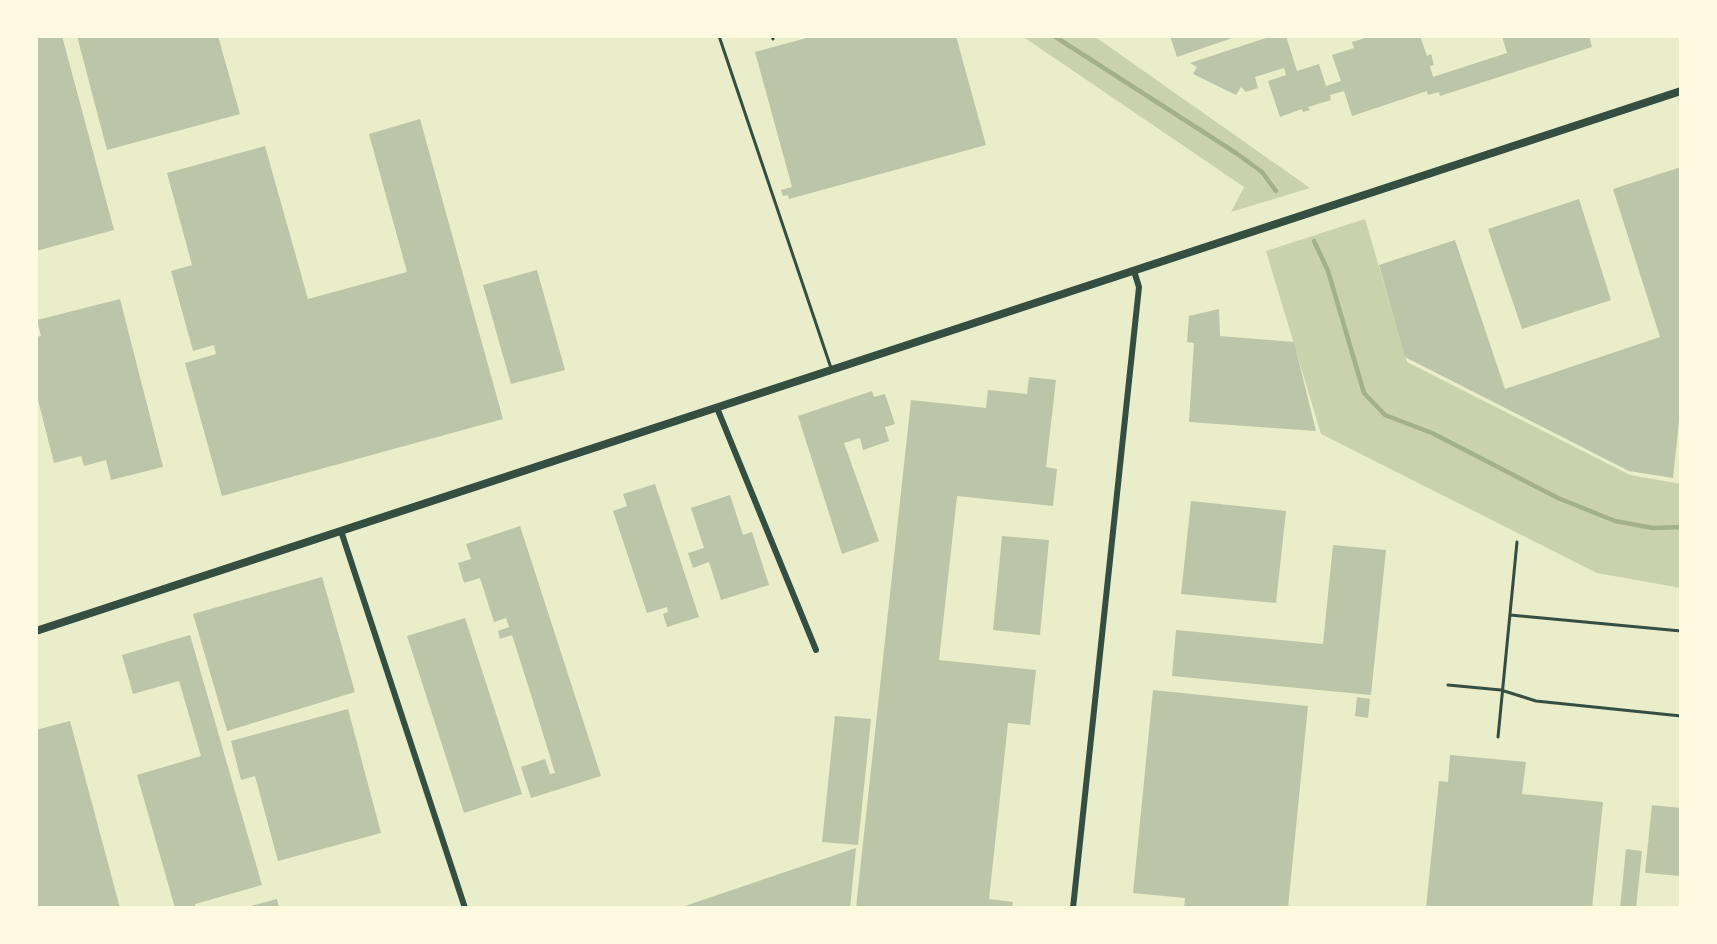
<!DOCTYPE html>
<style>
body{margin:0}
#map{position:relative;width:1717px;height:944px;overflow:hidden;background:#e9edc9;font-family:"PT Serif",serif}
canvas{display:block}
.frame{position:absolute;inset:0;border:38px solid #fefae0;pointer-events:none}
</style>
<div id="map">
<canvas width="1717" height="944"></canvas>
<div class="frame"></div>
</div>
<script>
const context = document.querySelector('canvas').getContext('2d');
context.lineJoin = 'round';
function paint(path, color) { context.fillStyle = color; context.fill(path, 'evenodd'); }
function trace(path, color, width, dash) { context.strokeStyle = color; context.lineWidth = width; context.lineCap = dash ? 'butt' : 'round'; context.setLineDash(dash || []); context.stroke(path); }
const green = new Path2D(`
 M1022 36H1094L1310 188 1231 212 1244 187Z
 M1365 219 1407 362 1630 475 1681 484V588L1597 573 1321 434 1266 251Z`);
const stream = new Path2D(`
 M1054 36 1236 153 1262 172 1276 191
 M1314 241 1328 271 1364 393 1385 415 1432 433 1558 498 1615 521 1653 528 1681 527`);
const building = new Path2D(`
 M36 36H62L114 230 36 251Z
 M77 36H218L240 114 107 150Z
 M814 36H956L986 145 789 199 788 195 783 196 781 190 792 187 755 52Z
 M1170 36H1238L1177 57Z
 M1272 36H1286L1297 71 1319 64 1326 86 1341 81 1332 55 1354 48 1352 42 1372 36H1420L1427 56 1431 54 1434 65 1430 66 1433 77 1507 53 1502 36H1589L1592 47 1440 96 1439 92 1428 95 1427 91 1352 116 1344 91 1330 95 1331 100 1308 107 1310 110 1303 112 1302 109 1280 117 1268 81 1286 75 1284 68 1255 77 1258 88 1246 92 1241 87 1236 95 1193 74 1197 67 1190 63Z
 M420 119 503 419 222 496 185 363 216 354 214 345 193 351 171 271 192 265 167 173 265 146 308 299 407 272 369 134Z
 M1681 167V402L1673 478 1629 471 1405 357 1379 265 1455 240 1505 389 1660 337 1613 189Z
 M1579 199 1611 300 1522 329 1488 229Z
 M537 270 565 370 511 384 483 285Z
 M120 299 163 467 111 480 106 460 84 466 81 456 54 463 36 392V337L41 336 37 320Z
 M1219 309 1220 336 1294 342 1316 431 1189 422 1194 343 1187 342 1189 316Z
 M1029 377 1056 380 1046 467 1057 469 1053 506 957 496 939 660 1036 670 1030 725 1008 723 989 899 1013 902 1012 908H856L911 400 986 408 988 390 1027 394Z
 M872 391 874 397 885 394 895 424 885 427 889 441 863 450 860 438 844 443 879 541 842 554 798 416Z
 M655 484 699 617 667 627 663 614 668 612 667 607 647 613 613 511 627 506 623 494Z
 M730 495 743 535 752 532 769 585 721 600 709 562 693 568 688 553 704 548 691 508Z
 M1191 501 1286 511 1276 603 1181 594Z
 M520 526 601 776 531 798 521 767 545 759 550 774 555 773 532 698 512 635 500 639 498 631 509 627 506 618 494 622 480 578 464 583 458 563 471 559 466 544Z
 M1002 536 1049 540 1040 635 993 630Z
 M1333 545 1386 550 1371 695 1172 676 1176 630 1323 644Z
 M322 577 355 692 227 731 193 614Z
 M465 618 522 794 464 813 407 636Z
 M190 635 262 885 195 904 196 908H175L137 775 201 756 179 681 133 694 122 655Z
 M1153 690 1308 706 1288 908H1184L1185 898 1133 893Z
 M1357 697 1370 699 1368 718 1355 716Z
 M348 709 381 833 278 861 255 776 241 780 231 741Z
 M835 716 871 719 858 845 822 842Z
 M70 721 120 908H36V730Z
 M1450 755 1526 762 1522 794 1603 802 1592 908H1426L1439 781 1448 782Z
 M1652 805 1681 808V876L1645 873Z
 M856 848 850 908H679Z
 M1626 849 1642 851 1636 908H1620Z
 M277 899 279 908H248L247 907Z`);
const service = new Path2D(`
 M719 36 831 368
 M772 36 773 39
 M1510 615 1681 631
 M1448 685 1501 690 1536 701 1681 716
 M1498 737 1517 542`);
const minor = new Path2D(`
 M717 408 816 650
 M341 531 465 908
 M1073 908 1139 287 1134 271`);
const tertiary = new Path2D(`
 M36 631 1681 91`);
paint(green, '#cad2ad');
trace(stream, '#a3b18a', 4.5);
paint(building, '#bcc5a7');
trace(service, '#344e41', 3);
trace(minor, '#344e41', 6);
trace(tertiary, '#344e41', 8);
</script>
